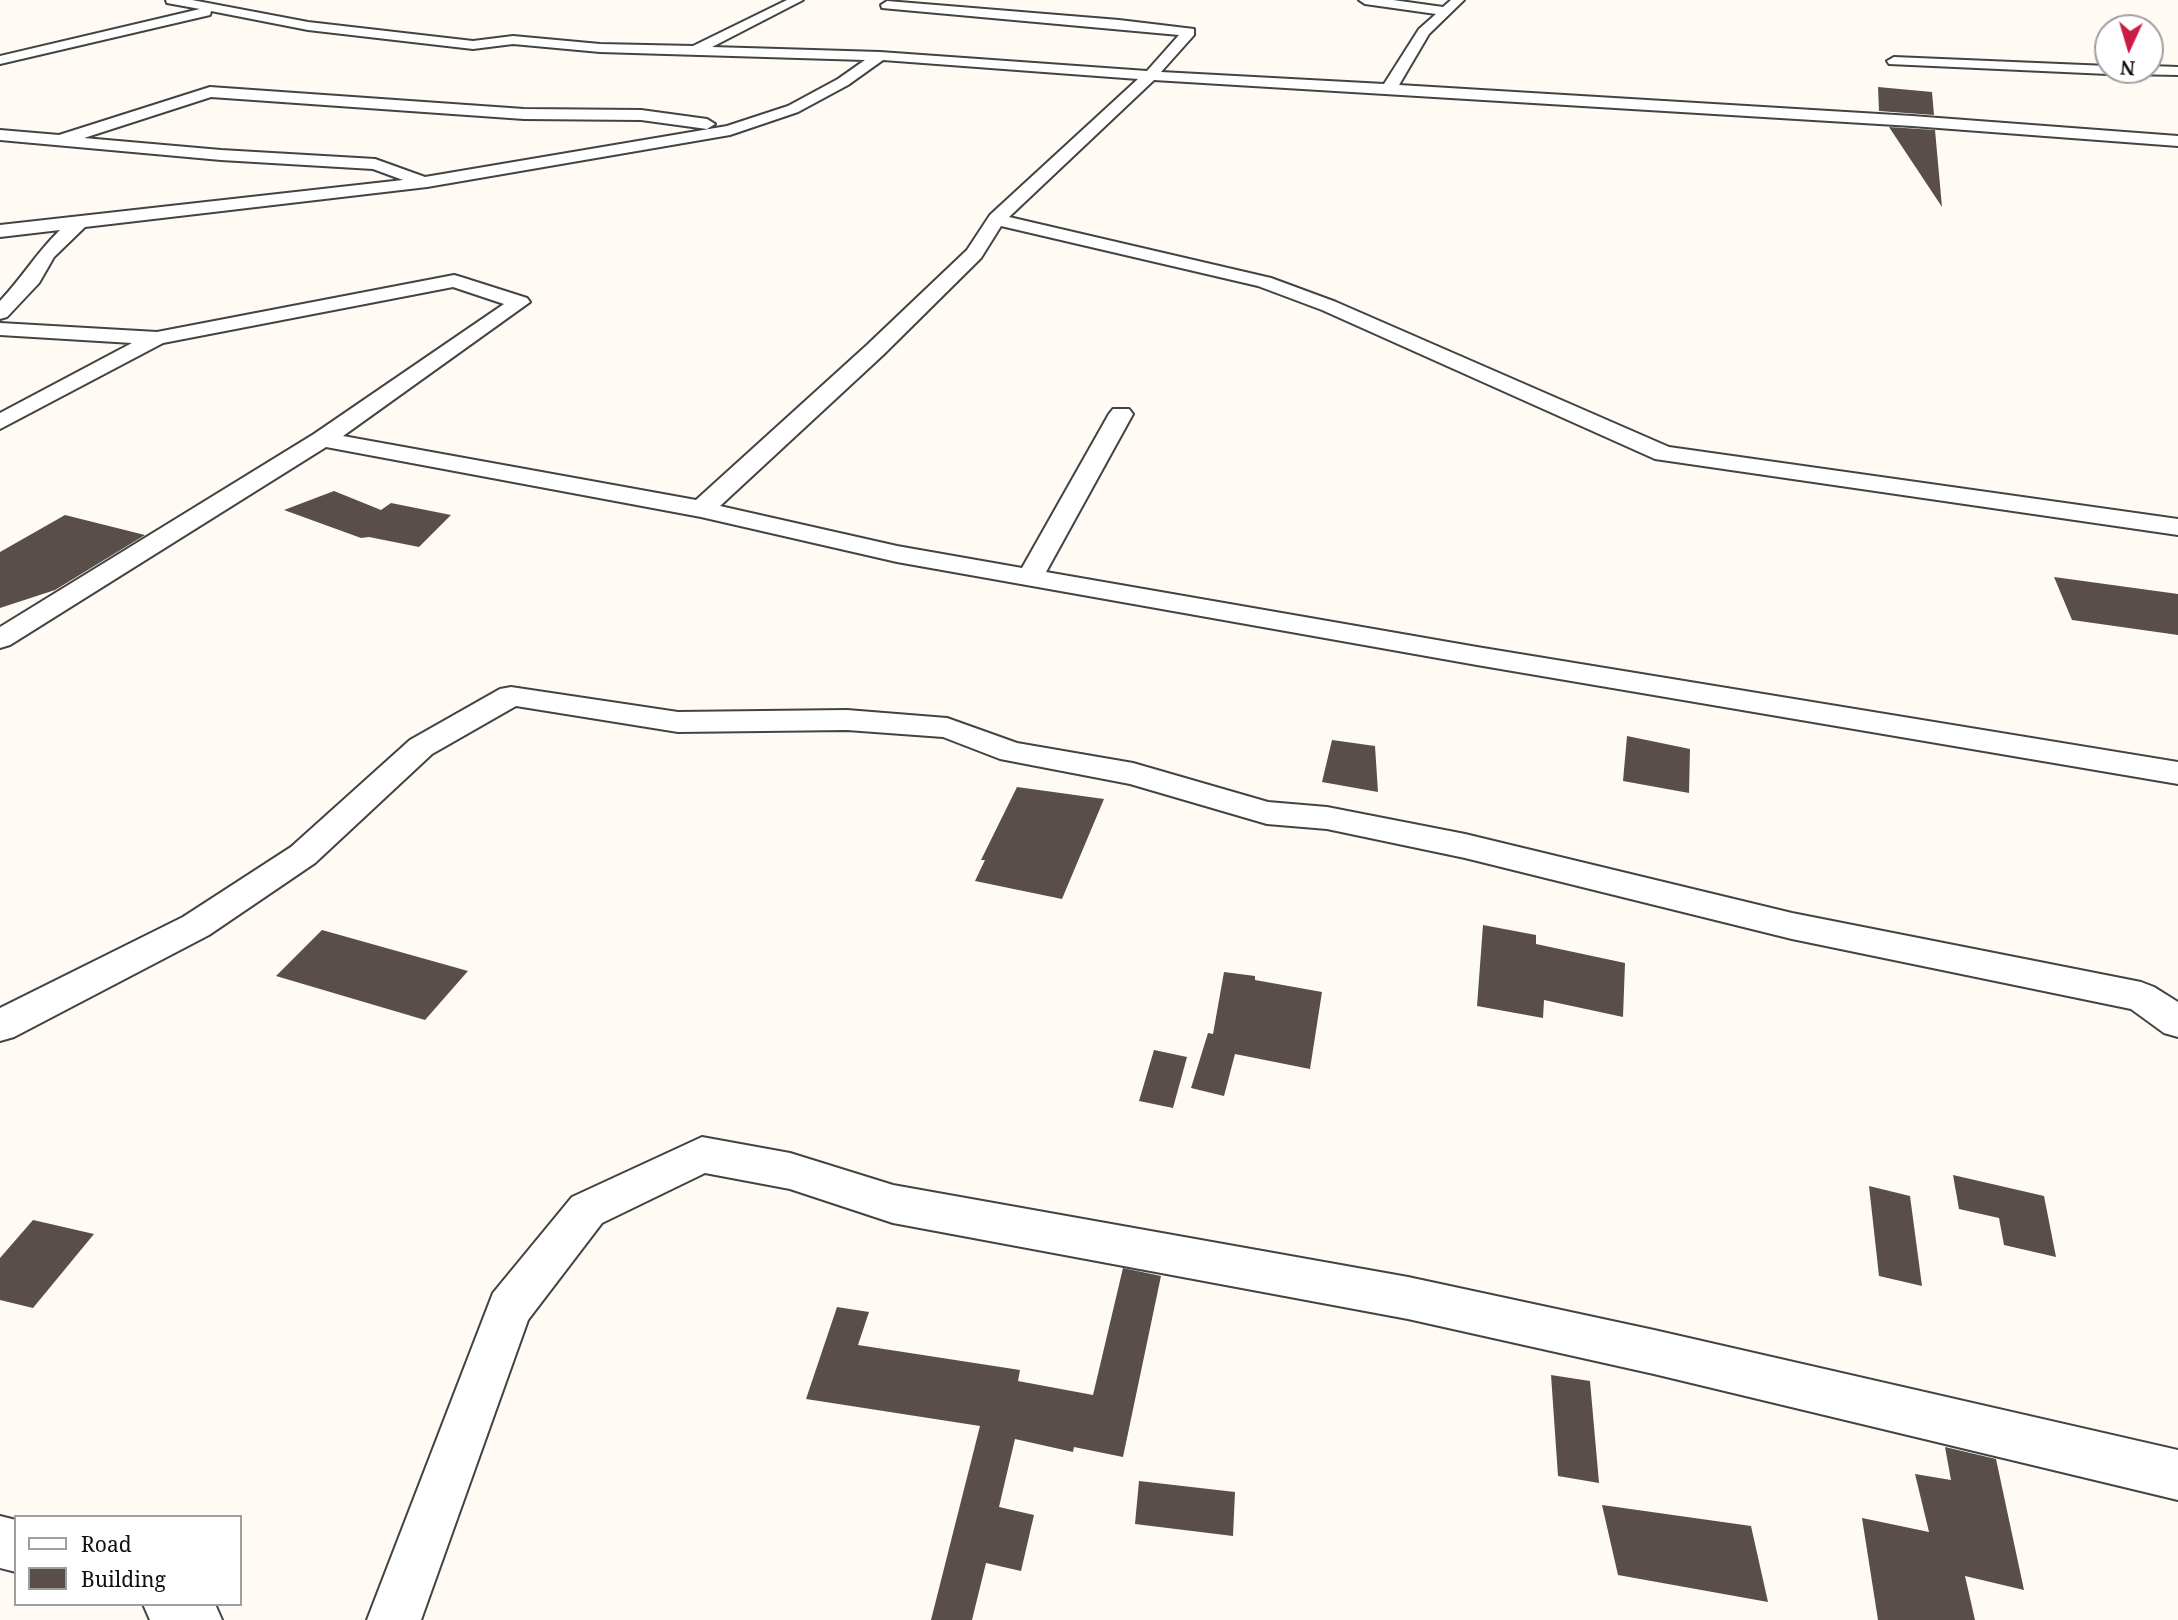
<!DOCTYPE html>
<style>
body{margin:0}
#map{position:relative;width:2178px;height:1620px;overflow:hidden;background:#fffaf3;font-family:"Noto Serif",serif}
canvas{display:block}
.legend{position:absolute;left:14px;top:1515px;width:228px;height:91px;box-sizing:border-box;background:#fff;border:2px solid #9f9f9f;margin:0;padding:9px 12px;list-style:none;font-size:21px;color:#101010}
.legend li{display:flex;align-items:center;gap:14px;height:35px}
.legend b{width:35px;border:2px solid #9f9f9f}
.north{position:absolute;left:2094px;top:14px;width:70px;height:70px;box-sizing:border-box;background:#fff;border:2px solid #9f9f9f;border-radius:50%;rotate:184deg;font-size:19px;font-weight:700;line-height:28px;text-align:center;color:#101010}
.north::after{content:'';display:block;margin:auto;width:24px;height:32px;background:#cb1c45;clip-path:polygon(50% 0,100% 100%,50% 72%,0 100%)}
</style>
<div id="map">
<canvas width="2178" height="1620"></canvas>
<ul class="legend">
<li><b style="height:9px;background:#fff"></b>Road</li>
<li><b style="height:19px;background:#5a4e4b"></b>Building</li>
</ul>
<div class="north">N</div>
</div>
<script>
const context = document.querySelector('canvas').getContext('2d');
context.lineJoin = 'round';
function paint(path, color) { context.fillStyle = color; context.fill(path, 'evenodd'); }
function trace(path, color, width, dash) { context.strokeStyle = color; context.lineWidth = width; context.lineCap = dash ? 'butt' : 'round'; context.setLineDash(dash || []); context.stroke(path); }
const building = new Path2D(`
 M1878 87 1932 92 1934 115 1879 111Z
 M1889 127 1935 130 1942 207Z
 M334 491 381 510 391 503 451 515 419 547 369 537 361 538 284 510Z
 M65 515 145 535 55 590 0 608V552Z
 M2054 577 2178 594V635L2072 620Z
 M1627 736 1690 749 1689 793 1623 781Z
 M1332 740 1375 746 1378 792 1322 782Z
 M1017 787 1104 799 1062 899 975 881 985 860H981Z
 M1483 925 1536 935V944L1625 963 1623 1017 1544 1000 1543 1018 1477 1006Z
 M322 930 468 971 425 1020 276 976Z
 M1224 972 1255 976V980L1322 992 1310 1069 1235 1054 1224 1096 1191 1088 1208 1033 1213 1034Z
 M1154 1050 1187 1057 1173 1108 1139 1101Z
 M1953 1175 2044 1196 2056 1257 2004 1245 1999 1218 1959 1209Z
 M1869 1186 1910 1196 1922 1286 1879 1276Z
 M33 1220 94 1234 33 1308 0 1300V1258Z
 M1123 1268 1161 1276 1123 1457 1074 1447 1073 1452 1015 1439 999 1507 1034 1515 1021 1571 986 1563 972 1620H931L980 1426 806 1399 837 1307 869 1312 858 1345 1020 1370 1018 1381 1093 1395Z
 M1551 1375 1590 1381 1599 1483 1558 1476Z
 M1945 1447 1996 1459 2024 1590 1965 1576 1975 1620H1878L1862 1518 1929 1532 1915 1474 1951 1480Z
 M1139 1481 1235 1492 1233 1536 1135 1524Z
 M1602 1505 1751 1526 1768 1602 1618 1575Z`);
const street = new Path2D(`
 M166 0H192L308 22 473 41 513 36 600 44 693 46 787 0H803L712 47 880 52 1147 71 1179 35 882 8 881 5 887 1 1119 20 1194 29V35L1161 72 1384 84 1419 29 1436 14 1365 4 1359 0H1393L1443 7 1451 0H1464L1429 34 1399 85 1912 116 2178 136V146L1912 126 1154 80 1009 217 1271 278 1336 302 1669 447 2178 519V535L1655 459 1322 310 1258 286 1001 226 981 258 883 355 720 506 897 546 1022 568 1109 414 1113 409H1129L1133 414 1046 572 1477 647 2178 762V784L1477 665 897 562 701 517 326 447 10 645 0 648V627L314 434 504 304 453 287 163 343 0 429V413L132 343 0 335V323L157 332 454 275 461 277 527 298 530 302 343 436 696 500 867 345 967 250 990 215 1138 79 883 60 848 85 798 112 730 135 427 187 85 227 54 257 39 283 7 317 0 319V301C22 278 37 252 60 230L0 237V225L403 180 373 169 221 160 0 140V130L59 135 210 87 524 109 641 110 707 119 715 124 707 129 641 120 524 119 211 97 84 138 221 150 375 159 425 177 727 126 788 106 838 79 865 60 600 52 513 44 473 49 308 30 211 11 210 15 0 64V56L200 9 167 3Z
 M1894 57 2108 66V70H2115L2108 74 1889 64 1887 61Z
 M2150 66 2178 67V75L2127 74 2120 70H2150Z
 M511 687 678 712 847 710 947 718 1017 743 1133 763 1268 802 1327 807 1465 834 1792 913 2141 982 2154 987 2178 1002V1037L2164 1033 2131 1009 1792 939 1465 858 1327 829 1267 824 1130 784 1000 759 943 737 847 730 678 732 516 706 432 754 315 863 209 935 14 1037 0 1041V1008L183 917 291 847 410 740 500 689Z
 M702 1137 790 1153 893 1185 1408 1277 1654 1330 2178 1450V1500L1654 1374 1408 1319 893 1223 790 1189 705 1173 602 1223 528 1320 421 1620H367L493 1293 572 1197Z
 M0 1516 16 1520V1572L0 1568Z
 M143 1604H215L222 1620H150Z`);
paint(building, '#5a4e4b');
trace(street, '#434343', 4);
paint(street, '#fff');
</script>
